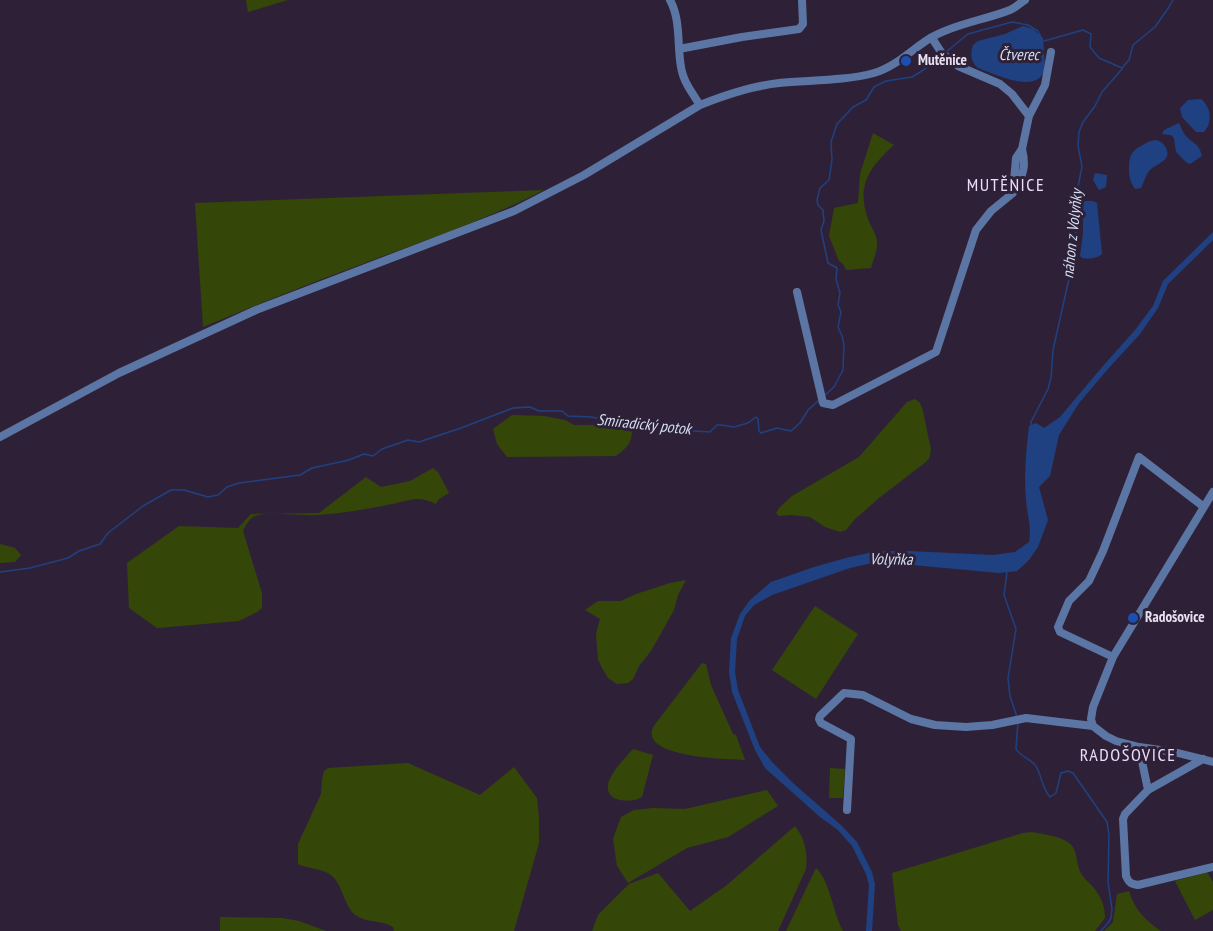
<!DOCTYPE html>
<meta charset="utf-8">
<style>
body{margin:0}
canvas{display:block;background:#2e2137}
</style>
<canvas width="1213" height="931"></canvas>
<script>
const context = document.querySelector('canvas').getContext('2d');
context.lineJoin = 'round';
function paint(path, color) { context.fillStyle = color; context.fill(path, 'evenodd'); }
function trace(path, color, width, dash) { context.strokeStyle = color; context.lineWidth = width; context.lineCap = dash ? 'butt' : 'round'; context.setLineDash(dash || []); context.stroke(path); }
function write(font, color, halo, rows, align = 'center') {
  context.font = font + ' "PT Sans Narrow",sans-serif'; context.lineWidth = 6; context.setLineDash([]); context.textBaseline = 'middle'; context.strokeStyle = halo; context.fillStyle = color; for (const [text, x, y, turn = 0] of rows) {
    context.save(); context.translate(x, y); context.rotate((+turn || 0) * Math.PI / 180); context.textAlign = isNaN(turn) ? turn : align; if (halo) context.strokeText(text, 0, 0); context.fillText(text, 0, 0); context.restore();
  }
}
const green = new Path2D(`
 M246 0H288L248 12Z
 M873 133 894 145C870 167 856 184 868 219 871 228 878 235 877 245 877 252 873 261 871 268L846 270 843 264 839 261 829 236 834 208 858 203 860 174Z
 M544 190C484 221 420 242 357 266 305 285 254 306 203 327L195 203Z
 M915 399 920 403 923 411 931 450 929 459 922 465 879 498 855 519 846 530 840 532 825 527 810 517 792 515 779 516 776 513 779 508 792 496 859 457 907 402Z
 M512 415 544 416 565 420 574 425H623L632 430C632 444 626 448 616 456L507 457 497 444 493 429Z
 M433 468 438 472 449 493 439 499 436 504C420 495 410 500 392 504 368 509 343 513 319 515 300 516 276 512 258 515 250 517 246 524 243 531L262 593V608L257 612 239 621 157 628 129 608 127 563 179 526 238 528 251 514 319 513 366 477 381 487 410 481Z
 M0 544 15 548 21 555 15 562 0 563Z
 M686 580 678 595 674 610 651 651 639 666 633 679 628 683 617 684 608 678 602 668 598 659 596 634 600 619 585 610 598 601H621L636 594 670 583Z
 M815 606 858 634 816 699 772 670Z
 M702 663 706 664 711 685 733 734 736 735 745 760C727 759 658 758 652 736 651 733 652 730 653 727Z
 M633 749 653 755 642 797C633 803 606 803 608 786 609 774 625 758 633 749Z
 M408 763 480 795 514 767 537 798 539 817V843L514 931H394L393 927C382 920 368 923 357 916 343 908 344 882 328 873 320 869 309 868 300 865L298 864V844L321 794 322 780 324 771 328 768Z
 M830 768 845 769 843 798H829Z
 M767 790 778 806 728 837 687 848 628 883 617 866 613 839 621 817 634 810 653 808 685 809Z
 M795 826C805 839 808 853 806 869L778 931H592L598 915 629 884 658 873 690 911 727 885Z
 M1032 832C1045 835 1058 835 1069 843 1077 848 1076 861 1079 869 1082 878 1088 881 1094 888 1101 897 1105 906 1105 918L1095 931H901L898 925 892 873 1023 833Z
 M816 868C830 881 833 913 843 931H786Z
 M1207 872 1213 882V910L1195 920 1175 881Z
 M1129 891C1134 909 1146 921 1161 931H1104L1113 922 1117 894Z
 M220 917 282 918 299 921 326 931H220Z`);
const water = new Path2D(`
 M1023 26 1033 29 1043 38 1045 68C1039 96 995 74 978 68 971 62 970 54 973 45L978 41 1005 34Z
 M1201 99C1211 107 1213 122 1204 132H1196L1182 117 1180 108 1188 100Z
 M1179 123C1181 127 1183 133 1186 136 1193 144 1199 143 1202 156L1190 164 1186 162 1176 152 1174 138 1171 135 1162 134 1164 130Z
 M1155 140C1161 141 1163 143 1166 148 1172 161 1157 163 1150 170 1146 174 1144 182 1141 188L1135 189C1131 183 1129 178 1129 170 1129 159 1130 151 1141 146 1146 143 1149 141 1155 140Z
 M1095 173 1107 175 1106 187 1099 190 1093 180Z
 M1085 201H1093L1097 203 1102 254C1096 259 1089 259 1082 258L1080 256 1083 234V203Z
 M1213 232V240L1168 284 1158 308 1140 334 1107 370 1079 403 1059 435 1050 476 1039 487 1048 520 1038 547 1029 560 1017 571 999 573 891 563H872L850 568 772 595 754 605 745 616 737 639 735 672 738 690 760 747 772 762 793 783 842 826 857 842 872 872 875 884 872 931H866L869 885 866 874 852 846 838 830 820 817 765 768 755 750 732 692 729 672 731 638 740 614 750 600 771 582 814 567 846 558 877 551H909L993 555 1015 552 1029 542C1032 527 1027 514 1026 499 1024 475 1026 451 1029 426L1036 423 1044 428 1060 417 1103 366 1135 330 1153 306 1163 281Z`);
const stream = new Path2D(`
 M1044 41 1083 30 1091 34 1090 47 1099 58 1122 68 1129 60 1133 45 1155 27 1169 7 1173 0
 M946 52 968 34 1012 22 1028 25 1038 31 1041 37
 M824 396 834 387 843 370 844 345 842 336 838 327 841 312 838 305 840 293 836 279 837 268 828 263 821 230 824 221 823 210 818 205 817 200 820 188 829 180 832 160 831 142 837 124 853 107 866 100 874 87 886 81 912 77 922 71 942 55
 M1031 426V422L1048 389 1051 378 1053 350 1073 261 1077 219 1076 196 1082 167 1078 146 1079 132 1083 122 1095 106 1102 92 1122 69
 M0 572 30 568 68 558 79 551 100 544 108 533 143 506 171 490H184L208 497 218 495 227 487 239 483 300 475 312 468 349 460 364 454 373 456 382 449 408 440 419 442 461 428 513 408 530 407 539 411H562L568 416 591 417 648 428 710 432 717 425H721L734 427 748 423 756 417 758 419 759 431 761 433 777 428 791 431 800 423 808 410 818 401
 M1007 572 1004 595 1016 629 1008 678 1010 696 1017 717
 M1018 721 1016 749C1020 756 1029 758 1035 765 1042 774 1041 787 1050 797L1056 793 1061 773 1068 771 1073 773 1107 822 1109 835 1108 882 1112 909 1111 918 1108 923 1101 931`);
const minor = new Path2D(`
 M670 0C681 20 677 45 681 67 683 81 692 93 700 105
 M679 49 742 37 799 29 803 24 802 0
 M1029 116 1045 85 1051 52
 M1015 189C1024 174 1026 165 1022 149
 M797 292 823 403 833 405 936 352 976 230 991 211 1013 193 1016 158 1022 149 1029 116 1012 94 1000 84 958 66 941 52 932 38
 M0 437 119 373 256 310 514 211 584 175 700 105C725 95 751 86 779 83 809 80 845 81 874 73 896 67 913 48 932 37 957 23 985 20 1010 10 1015 8 1020 3 1025 0
 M1113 657 1060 632 1058 627 1069 601 1089 581 1103 551 1139 457 1204 507
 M1093 726 1091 719 1093 707 1113 657 1213 492
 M1139 747 1148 790 1125 814 1123 819 1126 876C1129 883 1131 884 1138 885L1213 867
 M1148 790 1203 759
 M847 810 851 739 821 723 819 719 820 716 844 693 863 695 911 719 935 725 966 727 992 725 1026 718 1093 726 1106 736 1116 741 1139 747 1174 752 1213 762`);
const markers = [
 [906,61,6,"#1a4fb4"],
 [1133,618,6,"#1a4fb4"]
];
const poiNames = [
 ["Mutěnice",918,61],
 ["Radošovice",1145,618]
];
const waterNames = [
 ["Čtverec",1019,55],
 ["náhon z Volyňky",1073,234,-84],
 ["Smiradický potok",644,425,6],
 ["Volyňka",891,560,1]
];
const quarterNames = [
 ["MUTĚNICE",1006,186],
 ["RADOŠOVICE",1128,756]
];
paint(green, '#354609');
paint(water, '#1f4181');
trace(stream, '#1f4181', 1.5);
trace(minor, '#5b76a4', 8);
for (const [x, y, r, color] of markers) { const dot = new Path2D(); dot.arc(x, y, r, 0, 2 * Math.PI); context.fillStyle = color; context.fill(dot); trace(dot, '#2e2137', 2); }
write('bold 15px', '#e9e0ef', '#2e2137', poiNames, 'left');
write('italic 16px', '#d4dff2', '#2e2137', waterNames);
context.letterSpacing = '1.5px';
write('18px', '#eedcfb', '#2e2137', quarterNames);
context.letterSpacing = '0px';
</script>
